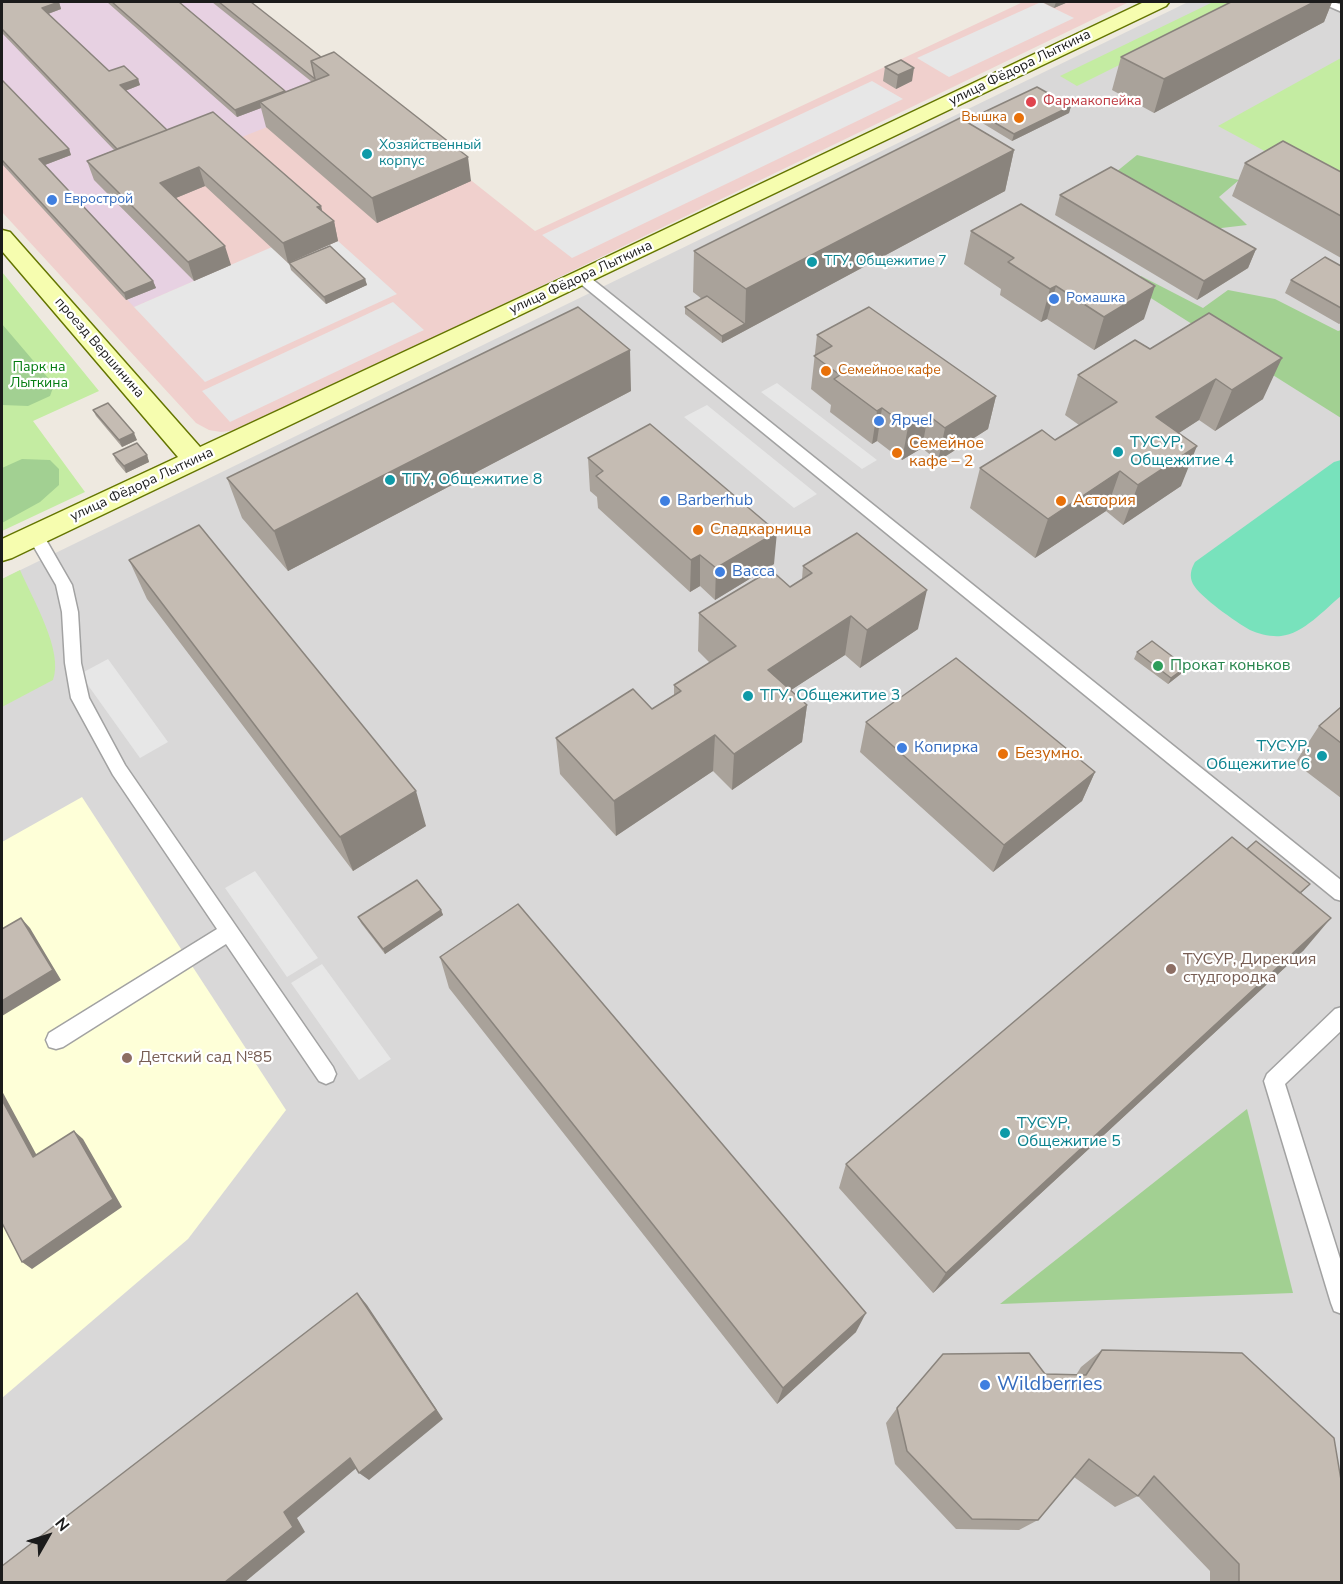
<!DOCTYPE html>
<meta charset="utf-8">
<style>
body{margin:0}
#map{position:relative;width:1343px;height:1584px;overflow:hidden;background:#eee9e0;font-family:"Nunito Sans",sans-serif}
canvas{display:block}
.frame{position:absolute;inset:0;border:3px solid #1b1b1b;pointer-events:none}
.north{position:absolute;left:18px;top:1506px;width:60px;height:60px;-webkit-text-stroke:4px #fff;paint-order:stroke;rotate:51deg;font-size:16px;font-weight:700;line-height:24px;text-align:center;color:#1b1b1b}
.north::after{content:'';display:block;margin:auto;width:21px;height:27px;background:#1b1b1b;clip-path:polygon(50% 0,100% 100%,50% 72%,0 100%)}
</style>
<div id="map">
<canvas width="1343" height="1584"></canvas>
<div class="frame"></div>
<div class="north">N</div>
</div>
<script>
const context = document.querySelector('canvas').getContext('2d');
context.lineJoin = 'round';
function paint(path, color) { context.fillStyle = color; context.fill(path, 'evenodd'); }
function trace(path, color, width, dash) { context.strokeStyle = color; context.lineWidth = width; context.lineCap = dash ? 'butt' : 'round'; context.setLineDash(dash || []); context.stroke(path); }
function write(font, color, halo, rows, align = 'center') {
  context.font = font + ' "Nunito Sans",sans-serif'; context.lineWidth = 4.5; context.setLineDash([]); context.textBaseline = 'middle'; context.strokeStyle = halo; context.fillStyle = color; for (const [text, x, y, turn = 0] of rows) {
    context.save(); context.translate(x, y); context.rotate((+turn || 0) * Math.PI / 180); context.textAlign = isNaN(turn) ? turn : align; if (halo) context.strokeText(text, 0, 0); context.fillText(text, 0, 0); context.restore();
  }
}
const residential = new Path2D(`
 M1188 2H1341V1582H2V579Z`);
const commercial = new Path2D(`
 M2 2H246L535 231 1023 2H1129L245 429 221 432 209 430 196 423 2 212Z`);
const industrial = new Path2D(`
 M2 2H244L335 100 232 141 130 167 231 265 134 307 2 164Z`);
const education = new Path2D(`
 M82 797 286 1110 188 1239 2 1398V842Z`);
const grass = new Path2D(`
 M1213 2H1246L1077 86 1060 76Z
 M1341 58V192L1218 126Z
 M2 272 99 391 33 421 85 492 2 531Z
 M20 570C32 598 64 651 53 680L2 707V579Z`);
const forest = new Path2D(`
 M1137 155 1239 180 1219 197 1247 225 1196 231 1105 181Z
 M1141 276 1203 308 1228 290 1275 299 1338 331 1341 330V418L1127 283Z
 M2 324 54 385 50 396 28 406 2 405Z
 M22 459 50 460 59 469V485L40 502 2 523V468Z
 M1247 1109 1293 1293 1000 1304Z`);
const pitch = new Path2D(`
 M1341 460V596C1325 609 1303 634 1281 636 1271 637 1259 634 1250 630 1236 622 1200 597 1193 584 1189 576 1191 569 1195 562L1334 462Z`);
const parking = new Path2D(`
 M1041 2 1074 18 949 77 917 58Z
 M872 81 903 99 572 258 542 235Z
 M338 241 397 294 205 382 134 307 272 247 288 263Z
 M393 302 424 330 230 422 202 391Z
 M777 383 877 460 862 469 761 392Z
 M707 405 817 494 794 508 684 417Z
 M108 659 168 742 140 758 80 674Z
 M255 871 318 958 287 977 225 888Z
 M322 964 391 1059 359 1080 291 983Z`);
const lane = new Path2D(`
 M1319 2H1333L1342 5V12Z
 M582 274 587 275 1342 881V901L1335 899 577 281 575 278 577 275Z
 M35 529 41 531 72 585 78 612 81 663 89 698 125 765 333 1067 336 1074 333 1081 326 1084 319 1081 226 944 63 1047 56 1049 49 1047 46 1040 49 1033 217 929 113 775 71 698 65 663 62 612 56 585 27 535 29 531Z
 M1342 1007V1030L1285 1084 1342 1265V1314L1334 1311 1331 1303 1264 1081 1267 1074 1335 1009Z`);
const secondary = new Path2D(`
 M1144 2H1169L1166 6 12 558 2 561V539L178 457 2 251V230L10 232 200 447 573 273Z`);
const wall = new Path2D(`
 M2 2H59L61 9 48 14 109 71 138 79 140 85 125 91 167 130 321 206 322 211 334 221 338 241 288 263 205 186 176 198 231 265 194 281 94 180 87 161 114 150 2 33Z
 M107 2H179L285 91V93L312 82 212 2H251L471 181 377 223 266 127 261 108 237 117Z
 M1042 2H1068L1054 8Z
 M1231 2H1332L1324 22 1154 113 1112 90 1121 57Z
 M885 67 912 81 896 89 883 81Z
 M2 80 69 149 71 155 45 165 153 281 156 288 126 300 2 164Z
 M1071 106 1069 113 1012 141 979 121 980 114Z
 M1014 150 1005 191 722 343 685 314V307L702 299 693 292 694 251Z
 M1245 163 1341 172V258L1232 196Z
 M1060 195 1256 249 1248 268 1197 300 1055 215Z
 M971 231 1144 319 1094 350 1047 319 1041 322 1000 295 1001 289 964 264Z
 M289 263 365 279 367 285 326 304 291 270Z
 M1341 266V323L1339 324 1285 293 1291 280Z
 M817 335 996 396 988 429 938 461 922 448 902 460 877 441 872 444 830 412 831 405 811 389Z
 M1150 349 1263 399 1215 431 1199 420 1179 433 1181 486 1123 525 1106 511 1035 558 970 508 980 468 1055 440 1079 425 1065 415 1078 375Z
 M631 391 288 571 242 518 227 478Z
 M93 410 137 440 122 447 96 416Z
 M113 454 147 455 149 462 126 473 116 461Z
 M588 458 774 564 715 600 700 586 690 592 598 508 597 497 590 491Z
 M129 560 426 826 353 871 147 599Z
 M803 566 918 629 860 668 845 655 791 690 807 705 802 742 732 790 713 771 616 836 560 774 556 738 652 709 674 695V685L710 663 698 651 699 613 790 587 802 579Z
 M1137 652 1186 667 1182 673 1168 684 1134 659Z
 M1341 707V798L1295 763 1319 726Z
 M866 722 1095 772 1082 801 993 872 860 752Z
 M1247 849 1310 884 1301 893 1304 950 933 1293 839 1188 846 1164Z
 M441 910 443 915 385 954 361 923 358 917Z
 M440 957 856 1332 777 1404 449 988Z
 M1102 1350 1341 1582H1210V1571L1138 1496 1115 1507 1074 1477 1038 1520 1019 1530 956 1529 895 1464 886 1423 897 1408 1045 1374 1076 1375 1081 1367Z`);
const shadedWall = new Path2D(`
 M59 2 61 9 45 15 42 8Z
 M1056 2H1068L1054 8Z
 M1314 2H1332L1324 22 1154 113 1164 79Z
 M914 68 912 81 896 89 898 75Z
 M138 79 140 85 122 92 120 85Z
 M285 91 286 98 260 102 261 108 237 117 235 110Z
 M1071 106 1069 113 1012 141 1014 134Z
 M69 149 71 155 42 166 39 159Z
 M1014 150 1005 191 722 343V336L745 324 746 289Z
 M468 157 471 181 377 223 372 198Z
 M199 167 205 186 166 202 160 183Z
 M321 206 325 225 334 221 338 241 288 263 283 243 317 207Z
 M225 246 231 265 194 281 188 262Z
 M1256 249 1248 268 1197 300 1204 281Z
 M365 279 367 285 326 304 324 297Z
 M153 281 156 288 126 300 124 293Z
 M1056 286 1047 319 1041 322 1050 289Z
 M1155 286 1144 319 1094 350 1104 317Z
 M630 350 631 391 288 571 274 531Z
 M1282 358 1263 399 1215 431 1232 390Z
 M1216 379 1199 420 1140 458 1156 417Z
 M996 396 988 429 938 461 945 428Z
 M882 408 877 441 872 444 877 411Z
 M928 415 922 448 902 460 908 427Z
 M134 433 137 440 122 447 119 440Z
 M1197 446 1181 486 1123 525 1138 485Z
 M147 455 149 462 126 473 124 466Z
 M1120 471 1106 511 1035 558 1048 519Z
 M777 532 774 564 715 600 716 568Z
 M700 555V586L690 592 691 560Z
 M927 590 918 629 860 668 867 630Z
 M851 616 845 655 765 707 768 670Z
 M1186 667 1182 673 1168 684 1171 678Z
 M807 705 802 742 732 790 734 754Z
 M715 735 713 771 616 836 614 801Z
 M1095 772 1082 801 993 872 1004 845Z
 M416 791 426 826 353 871 340 837Z
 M441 910 443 915 385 954 383 949Z
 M21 918 30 928 61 980 2 1016V1001Z
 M1331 918 1304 950 933 1293 946 1273Z
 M2 1091 42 1165 33 1157 2 1100Z
 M74 1131 83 1139 122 1207 32 1269 22 1262Z
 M357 1293 367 1305 443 1419 369 1480 359 1473Z
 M866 1313 856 1332 777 1404 783 1388Z
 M350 1458 360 1465 297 1518 305 1532 245 1582H225L284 1512Z`);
const building = new Path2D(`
 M2 2H59L42 8 109 71 124 66 138 79 120 85 167 130 117 149 2 29Z
 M112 2H179L285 91 235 110Z
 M219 2H251L321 57 311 61 315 79Z
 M1231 2H1314L1164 79 1121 57Z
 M334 52 468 157 372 198 260 102 329 75 311 61Z
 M901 60 914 68 898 75 885 67Z
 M2 80 69 149 39 159 153 281 124 293 2 160Z
 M1037 87 1071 106 1014 134 980 114Z
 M213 112 321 206 317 207 334 221 283 243 199 167 160 183 225 246 188 262 87 161Z
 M960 118 1014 150 746 289 694 251Z
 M1283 141 1341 172V216L1245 163Z
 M1111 167 1256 249 1204 281 1060 195Z
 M1021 204 1155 286 1104 317 1056 286 1050 289 1008 262 1014 258 971 231Z
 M330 246 365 279 324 297 289 263Z
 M1325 257 1341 266V308L1291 280Z
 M707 296 745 324 722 336 685 307Z
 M578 307 630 350 274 531 227 478Z
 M869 307 996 396 945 428 928 415 908 427 882 408 877 411 834 379 840 375 814 356 832 346 817 335Z
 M1209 313 1282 358 1232 390 1216 379 1156 417 1197 446 1138 485 1120 471 1048 519 980 468 1042 430 1055 440 1117 402 1078 375 1135 340 1150 349Z
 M108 403 134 433 119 440 93 410Z
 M650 424 777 532 716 568 700 555 691 560 596 476 603 471 588 458Z
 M137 443 147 455 124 466 113 454Z
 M199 525 416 791 340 837 129 560Z
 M857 533 927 590 867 630 851 616 768 670 807 705 734 754 715 735 614 801 556 738 633 689 652 709 681 691 674 685 736 646 699 613 771 570 790 587 812 573 803 566Z
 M1152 641 1186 667 1171 678 1137 652Z
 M956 658 1095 772 1004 845 866 722Z
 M1341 707V743L1319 726Z
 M1232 837 1331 918 946 1273 846 1164Z
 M1256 841 1310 884 1300 893 1247 849Z
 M417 880 441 910 383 949 358 917Z
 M518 904 866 1313 783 1388 440 957Z
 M21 918 53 970 2 1001V929Z
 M2 1100 33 1157 74 1131 113 1199 22 1262 2 1223Z
 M357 1293 436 1410 359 1473 350 1458 284 1512 293 1527 225 1582H2V1566Z
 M1102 1350 1242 1353 1334 1438 1341 1480V1582H1239V1564L1154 1476 1138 1496 1089 1459 1038 1520 972 1519 907 1451 897 1408 943 1354 1029 1353 1045 1374 1086 1375Z`);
const markers = [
 [1031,102,6,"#e0444e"],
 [1019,118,6,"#e8710a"],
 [367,154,6,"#0f9aa8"],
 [52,200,6,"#3f7fe0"],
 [812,262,6,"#0f9aa8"],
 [1054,299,6,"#3f7fe0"],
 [826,371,6,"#e8710a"],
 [879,421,6,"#3f7fe0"],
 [1118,452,6,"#0f9aa8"],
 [897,453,6,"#e8710a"],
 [390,480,6,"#0f9aa8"],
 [665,501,6,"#3f7fe0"],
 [1061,501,6,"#e8710a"],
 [698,530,6,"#e8710a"],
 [720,572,6,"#3f7fe0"],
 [1158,666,6,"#2e9e5b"],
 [748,696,6,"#0f9aa8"],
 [902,748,6,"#3f7fe0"],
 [1003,754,6,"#e8710a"],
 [1322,756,6,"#0f9aa8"],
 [1171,969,6,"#8d6e63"],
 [127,1058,6,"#8d6e63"],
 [1005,1133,6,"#0f9aa8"],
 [985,1385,6,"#3f7fe0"]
];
const farStreetnames = [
 ["улица Фёдора Лыткина",1020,68,-26],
 ["улица Фёдора Лыткина",581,278,-25],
 ["проезд Вершинина",99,348,49],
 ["улица Фёдора Лыткина",142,485,-25]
];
const farHealthnames = [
 ["Фармакопейка",1043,102]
];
const farFoodnames = [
 ["Вышка",1007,118],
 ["Семейное кафе",838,371,"left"]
];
const farCulturenames = [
 ["Хозяйственный",379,146],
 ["корпус",379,162],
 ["ТГУ, Общежитие 7",824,262]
];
const farShopnames = [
 ["Еврострой",64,200],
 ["Ромашка",1066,299]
];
const farParknames = [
 ["Парк на",39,368],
 ["Лыткина",39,384]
];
const shopNames = [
 ["Ярче!",891,421],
 ["Barberhub",677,501],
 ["Васса",732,572],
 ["Копирка",914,748]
];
const cultureNames = [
 ["ТУСУР,",1130,443],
 ["Общежитие 4",1130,461],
 ["ТГУ, Общежитие 8",402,480],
 ["ТГУ, Общежитие 3",760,696],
 ["ТУСУР,",1310,747,"right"],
 ["Общежитие 6",1310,765,"right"],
 ["ТУСУР,",1017,1124],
 ["Общежитие 5",1017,1142]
];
const foodNames = [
 ["Семейное",909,444],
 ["кафе – 2",909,462],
 ["Астория",1073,501],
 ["Сладкарница",710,530],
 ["Безумно.",1015,754]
];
const leisureNames = [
 ["Прокат коньков",1170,666]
];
const educationNames = [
 ["ТУСУР, Дирекция",1183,960],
 ["студгородка",1183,978],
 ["Детский сад №85",139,1058]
];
const nearShopnames = [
 ["Wildberries",997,1385]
];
paint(residential, '#d9d8d8');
paint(commercial, '#f0d0cd');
paint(industrial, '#e7d1e2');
paint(education, '#feffd8');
paint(grass, '#c4eca2');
paint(forest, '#a2d092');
paint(pitch, '#78e2bc');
paint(parking, '#e7e7e7');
trace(lane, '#a2a2a2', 3);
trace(secondary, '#647500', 3);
paint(lane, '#fff');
paint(secondary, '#f6fdaf');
paint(wall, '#a9a29a');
paint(shadedWall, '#8a847d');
paint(building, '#c5bcb3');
trace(building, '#8a847d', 1.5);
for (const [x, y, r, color] of markers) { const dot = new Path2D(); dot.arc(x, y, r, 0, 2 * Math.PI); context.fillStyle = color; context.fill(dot); trace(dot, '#fff', 2); }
write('14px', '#1b1b1b', '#fff', farStreetnames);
write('14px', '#be3a42', '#fff', farHealthnames, 'left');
write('14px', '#c56008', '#fff', farFoodnames, 'right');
write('14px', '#0d838f', '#fff', farCulturenames, 'left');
write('14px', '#366cbe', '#fff', farShopnames, 'left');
write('14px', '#057d13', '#fff', farParknames);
write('16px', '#366cbe', '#fff', shopNames, 'left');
write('16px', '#0d838f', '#fff', cultureNames, 'left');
write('16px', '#c56008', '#fff', foodNames, 'left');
write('16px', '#27864d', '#fff', leisureNames, 'left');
write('16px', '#785e54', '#fff', educationNames, 'left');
write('20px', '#366cbe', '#fff', nearShopnames, 'left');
</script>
